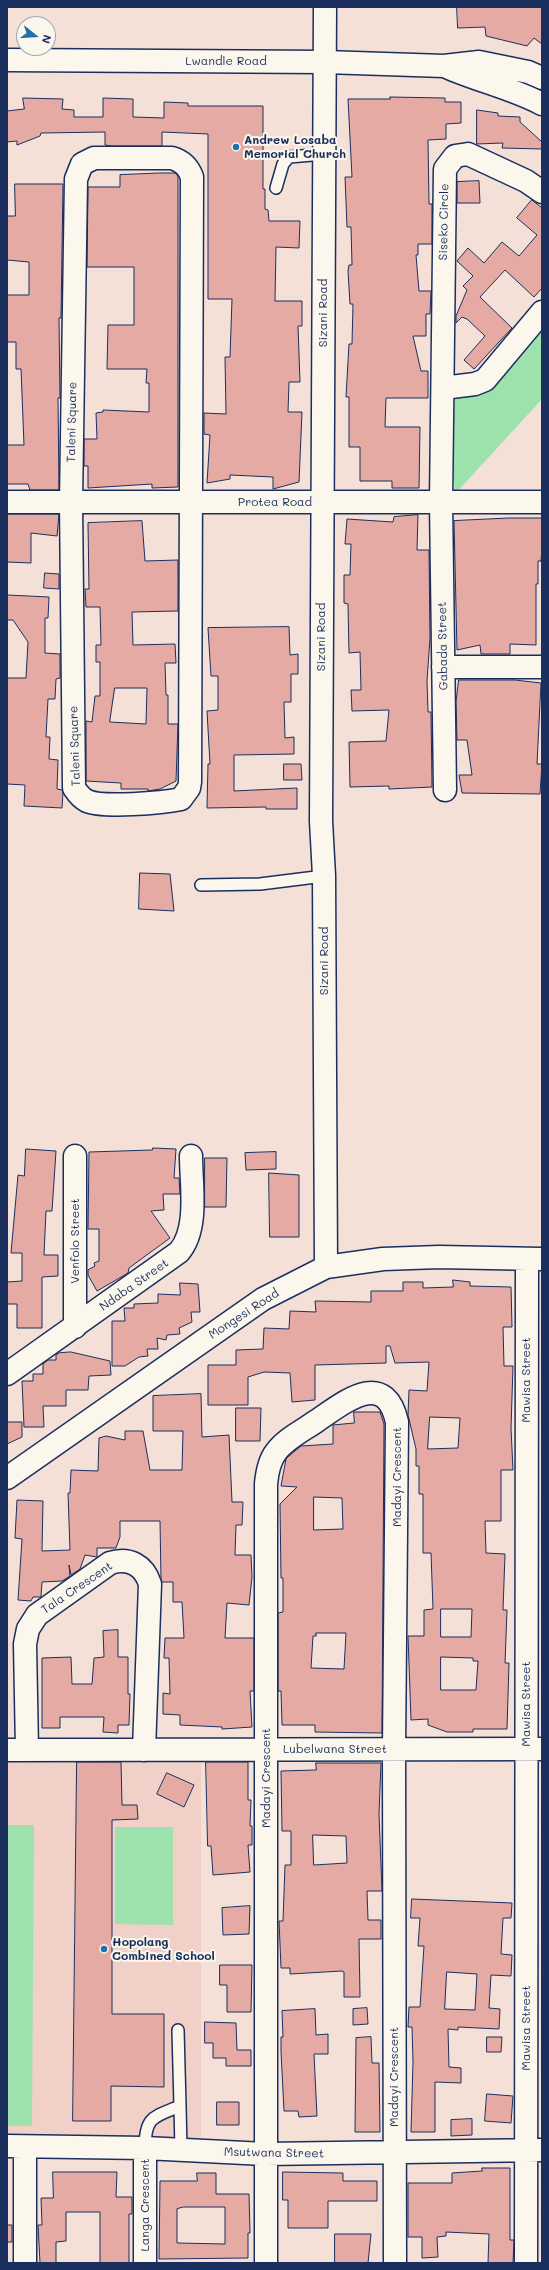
<!DOCTYPE html>
<style>
body{margin:0}
#map{position:relative;width:549px;height:2270px;overflow:hidden;background:#f4e0d6;font-family:Mali,sans-serif}
canvas{display:block}
.frame{position:absolute;inset:0;border:8px solid #1b2f5e;pointer-events:none}
.north{position:absolute;left:16px;top:16px;width:40px;height:40px;box-sizing:border-box;background:#fbf7ec;border:1px solid #a1a7b3;border-radius:50%;rotate:107deg;font-size:11px;font-weight:700;line-height:16px;text-align:center;color:#1b2f5e}
.north::after{content:'';display:block;margin:auto;width:14px;height:18px;background:#1f6fb2;clip-path:polygon(50% 0,100% 100%,50% 72%,0 100%)}
</style>
<div id="map">
<canvas width="549" height="2270"></canvas>
<div class="frame"></div>
<div class="north">N</div>
</div>
<script>
const context = document.querySelector('canvas').getContext('2d');
context.lineJoin = 'round';
function paint(path, color) { context.fillStyle = color; context.fill(path, 'evenodd'); }
function trace(path, color, width, dash) { context.strokeStyle = color; context.lineWidth = width; context.lineCap = dash ? 'butt' : 'round'; context.setLineDash(dash || []); context.stroke(path); }
function write(font, color, halo, rows, align = 'center') {
  context.font = font + ' Mali,sans-serif'; context.lineWidth = 4; context.setLineDash([]); context.textBaseline = 'middle'; context.strokeStyle = halo; context.fillStyle = color; for (const [text, x, y, turn = 0] of rows) {
    context.save(); context.translate(x, y); context.rotate((+turn || 0) * Math.PI / 180); context.textAlign = isNaN(turn) ? turn : align; if (halo) context.strokeText(text, 0, 0); context.fillText(text, 0, 0); context.restore();
  }
}
const built = new Path2D(`
 M201 1759V2141L7 2138V1760Z`);
const green = new Path2D(`
 M542 319V399L455 494 447 398Z
 M7 1825H34L32 2126H7Z
 M115 1827H173V1925L115 1924Z`);
const building = new Path2D(`
 M457 7H542V44L534 38 527 46 486 36 485 27 458 28Z
 M390 97 445 98V102H461V123L446 124V139L428 140 429 204H432V244H418V255H416L419 291H431L430 314H426V336H413L421 371H428V398H386L385 427H420L419 488H392V481H360V447H349V397H346L349 344H352L353 304H350L348 271 349 265H352L351 227H347L345 177H352L348 99H390Z
 M23 98 63 99 62 109 74 110V117H103V98L133 99V117L164 118V102L188 103V106H263V189H265V209L268 210 269 221H300L299 248 276 247 275 301H302V326H298L300 382H289L288 412H302L299 482 273 489V477L230 475V479L207 483 210 435 204 434V413L226 414 225 357H230L232 299H208V134L162 132V146H113L105 145V132L41 133 40 136 17 145V141L7 142V111L24 109Z
 M477 110 498 113V116L520 117V122L542 142V149L502 148 503 143 477 144Z
 M160 173H175L178 176V487L152 488V484L88 488V466H84V439H97L96 413 103 412V410L149 412V383H146L147 369H107L108 325H134V267H87L88 187H120V175Z
 M479 181 480 203H457V182Z
 M15 184H63L61 318H59L60 398H58L59 490H30L28 484H7V445H24L21 369H16V342H7V295H29V262L7 260V216H15Z
 M532 200 542 208V288L534 297 505 270 480 297 512 328 474 369 464 360 485 336 467 319 462 317 456 323V316L467 290 463 286 473 276 457 261 468 248 484 263 502 242 519 256 537 235 517 218Z
 M7 514H59L57 536 31 533V563L7 562Z
 M418 515 417 550H429L430 638 427 681 428 712H431L432 787 389 789V786L350 787 349 742 386 741 389 710 352 711 351 690H361L360 652 349 653 348 604 344 603V575H350L351 544H345L347 519 393 522 394 517Z
 M509 518H542V548L541 561H538V584H536V645L510 644V654H481L480 645 457 650 454 521Z
 M142 521 145 561 178 560V611L132 612 133 645 175 644 176 663H165L166 695H168V724H178L176 781 160 789 148 791V789H121V783L86 781V721L92 722 95 696H100V662H96V645H101L100 607H86L85 589H89L88 523ZM115 688H147L146 724 110 722Z
 M45 573 59 574V589L44 588Z
 M7 595 49 597 48 618H45V653L60 654V678L56 679 55 699H48L46 737H50L49 759 58 760 57 789 62 790 63 792 62 808 24 806 25 785 7 784V678H26L28 642 13 620H7Z
 M289 627 290 655 298 654V674H291V702H284L285 738 294 737V754L234 755V791L297 788V809H266V807L207 808 208 764H210L207 711 218 710V676H211L208 628Z
 M459 680H515L541 683 537 764H542L540 794 462 793 459 775H472L467 740H457L456 702Z
 M284 764H301L302 780H284Z
 M140 873 170 874 174 911 139 909Z
 M153 1148 176 1149 174 1178H179L180 1194H163L164 1210 151 1211 170 1238 129 1268 128 1273 97 1291 88 1275V1270L95 1266 94 1263 99 1261V1229H88L89 1152 152 1150Z
 M26 1149 56 1151 52 1211H46L44 1255H58V1276L42 1277V1328H17V1304H7V1282L22 1281V1253H11L18 1175 24 1176Z
 M276 1152V1169L246 1170 245 1153Z
 M205 1158H227L226 1207H205Z
 M269 1173 299 1175V1237H270Z
 M453 1280 470 1282V1286L511 1287 512 1327H503L504 1366H513L511 1428 513 1470H501V1521H485L486 1553 505 1554 503 1610H507L505 1663H509L507 1729H473V1732H447L428 1725V1719L411 1720 408 1636H424V1610L433 1609 431 1553H423V1494H419V1466H416V1449L408 1415 409 1390 427 1391 429 1362 395 1363 390 1346H386V1363L315 1365V1400L292 1402 290 1373 264 1372 248 1377V1405H208V1365H236V1350L263 1349 264 1328 289 1329 290 1311 316 1312 315 1301 371 1302V1291H403V1282H423V1288L453 1287ZM430 1417 460 1418 458 1448 428 1449ZM441 1609H472L471 1637H441ZM441 1657 473 1658V1661H478L476 1690H441Z
 M180 1283 198 1284 200 1312H191L192 1322 179 1328 180 1334 167 1335 166 1340 157 1338 158 1349H147L148 1356 139 1357 125 1366H112V1321H125L124 1308H134V1304L158 1303V1294L180 1295Z
 M71 1352 110 1361 111 1375 89 1376 88 1390H66V1406H43L44 1427H24L22 1381H33V1374H43V1364L48 1360H56V1355L59 1353Z
 M201 1394 202 1437 229 1435 232 1502H243L242 1525H236L235 1555H251L252 1577 249 1605 227 1603 225 1638H254V1691H250L252 1727 222 1729V1727L180 1725V1715L163 1714V1693L170 1694 169 1658H164L165 1638H184L182 1602H173V1582H162L161 1579 160 1521H120V1537L116 1548H97V1557L85 1555 80 1569 71 1575 69 1565 70 1576 62 1581 42 1582 41 1597H33L31 1601 18 1600 22 1539 15 1538 17 1500 43 1501 42 1551 70 1550 68 1493H70L71 1470 98 1471 99 1438 106 1436 125 1440V1431H143L150 1470H182L183 1431H153V1396Z
 M236 1408H261L260 1441H236Z
 M354 1412H380L384 1424 382 1733 315 1732V1725H282L281 1691H278V1613L283 1612V1578H281L280 1504 297 1487 281 1486 286 1459 289 1456 301 1446 333 1444V1425L354 1423ZM314 1497 342 1498 343 1529 314 1530ZM316 1633H346L344 1669 311 1668 313 1636H316Z
 M7 1422H22V1437L7 1444Z
 M118 1630V1657H128V1694H130L129 1725H118V1733L103 1732 104 1717H60V1728H42V1658L71 1657 72 1684H92L94 1658 104 1657 103 1631Z
 M77 1762H121L122 1805H137L138 1819 112 1820V2014H164V2087L111 2086V2121H73Z
 M206 1762H248V1800H251L250 1826H252V1845H248L250 1872 213 1875 211 1846H208Z
 M316 1763H381L379 1814 382 1891H367L368 1920H381V1939H359L360 1997H344V1972L342 1971 290 1974V1968H281L279 1921H283L285 1865H291V1831H282L281 1771 316 1770ZM313 1835 346 1836 347 1863 314 1865Z
 M167 1773 194 1785 184 1807 157 1794Z
 M412 1899 512 1903 511 1918H503L501 1954 512 1955 511 1976 491 1975 489 2008 500 2009 499 2029 458 2027V2030L448 2029 449 2067 461 2068V2083L435 2082V2132H411L413 2062 412 2027H408L409 2007H420L424 1946H418L420 1918H411ZM447 1972 477 1974 475 2010 445 2009Z
 M250 1906 249 1934 223 1935 222 1908Z
 M220 1965H252L251 2012H227V1985H220Z
 M367 2008 368 2024 353 2025V2009Z
 M315 2009 316 2035 328 2034V2054H314L317 2116 299 2117 298 2111H284L281 2052V2037H283L282 2011Z
 M205 2022 236 2023 237 2050H251V2066H226V2058H213V2043H205Z
 M371 2037 372 2063H379L380 2132H355L356 2038Z
 M487 2037H502L501 2052H487Z
 M487 2094 513 2096 511 2123 485 2121Z
 M217 2102H239V2125H217Z
 M472 2119V2135L451 2136V2120Z
 M482 2168H510V2240H514L513 2263H488L489 2234 446 2232V2236L437 2237 438 2257 422 2258V2237H408V2183H452V2173L482 2171Z
 M53 2172H117L116 2197H132V2214H129V2263H100V2212H66V2241L56 2242V2263H40L38 2225H42L41 2198H53Z
 M283 2172 343 2173V2181H377V2201H328V2228H288V2200H283Z
 M197 2173H216V2194H249L250 2233H248V2258L159 2259 160 2181H197ZM184 2207H225V2244L177 2243V2209Z
 M7 2225H12V2242H7Z
 M335 2234H371L368 2263H335Z`);
const lane = new Path2D(`
 M276 188 283 164 289 157 324 154
 M201 885 260 884 324 876
 M180 2106 181 2150
 M145 2148C145 2116 154 2117 180 2106L178 2030`);
const street = new Path2D(`
 M325 7 321 821 324 876 326 1267
 M94 158H172C182 161 188 166 192 177L190 782 189 788 181 799C162 803 103 808 87 801 81 798 78 794 74 788L71 502 76 179 82 164Z
 M443 388 475 384 485 380 542 312
 M7 502H542
 M443 667H542
 M445 790 441 502 445 169 455 156 468 154 526 181 542 192
 M75 1327V1156
 M7 1374 179 1252C199 1229 191 1185 191 1156
 M7 1478 263 1299 326 1267 383 1259 439 1257 541 1259
 M7 1750 542 1749
 M27 1750 25 1644 28 1629 37 1615 110 1563C129 1557 144 1565 150 1584L144 1750
 M7 2146 145 2148 265 2154 542 2150
 M25 2147V2263
 M145 2148V2263
 M266 2263V1484C267 1473 269 1461 276 1452 285 1439 304 1430 318 1420 346 1401 385 1369 397 1422L394 1749 395 2263
 M526 2263 527 1259`);
const secondary = new Path2D(`
 M7 60 325 62 444 66 479 62 528 72 542 78
 M447 67C478 81 512 88 542 104`);
const markers = [
 [236,147,4,"#1f6fb2"],
 [104,1949,4,"#1f6fb2"]
];
const streetNames = [
 ["Lwandle Road",226,61],
 ["Siseko Circle",444,222,-89],
 ["Sizani Road",323,313,-90],
 ["Taleni Square",72,422,-89],
 ["Protea Road",275,502],
 ["Sizani Road",321,637,-90],
 ["Gabada Street",443,646,-91],
 ["Taleni Square",75,746,-92],
 ["Sizani Road",324,961,-90],
 ["Venfolo Street",75,1241,-90],
 ["Ndaba Street",134,1285,-35],
 ["Mongesi Road",244,1314,-33],
 ["Mawisa Street",526,1380,-90],
 ["Madayi Crescent",397,1477,-90],
 ["Tala Crescent",77,1588,-34],
 ["Mawisa Street",526,1704,-90],
 ["Lubelwana Street",335,1749],
 ["Madayi Crescent",266,1778,-90],
 ["Mawisa Street",526,2028,-90],
 ["Madayi Crescent",394,2077,-90],
 ["Msutwana Street",274,2153,1],
 ["Langa Crescent",145,2205,-90]
];
const poiNames = [
 ["Andrew Losaba",244,140],
 ["Memorial Church",244,154],
 ["Hopolang",112,1942],
 ["Combined School",112,1956]
];
paint(built, '#f0d0c7');
paint(green, '#9de2ad');
paint(building, '#e5aaa4');
trace(building, '#1b2f5e', 1);
trace(lane, '#1b2f5e', 14);
trace(street, '#1b2f5e', 25);
trace(secondary, '#1b2f5e', 25);
trace(lane, '#fbf7ec', 11);
trace(street, '#fbf7ec', 22);
trace(secondary, '#fbf7ec', 22);
for (const [x, y, r, color] of markers) { const dot = new Path2D(); dot.arc(x, y, r, 0, 2 * Math.PI); context.fillStyle = color; context.fill(dot); trace(dot, '#fbf7ec', 1.5); }
write('12px', '#1b2f5e', '#fbf7ec', streetNames);
write('bold 12px', '#1b2f5e', '#fbf7ec', poiNames, 'left');
</script>
